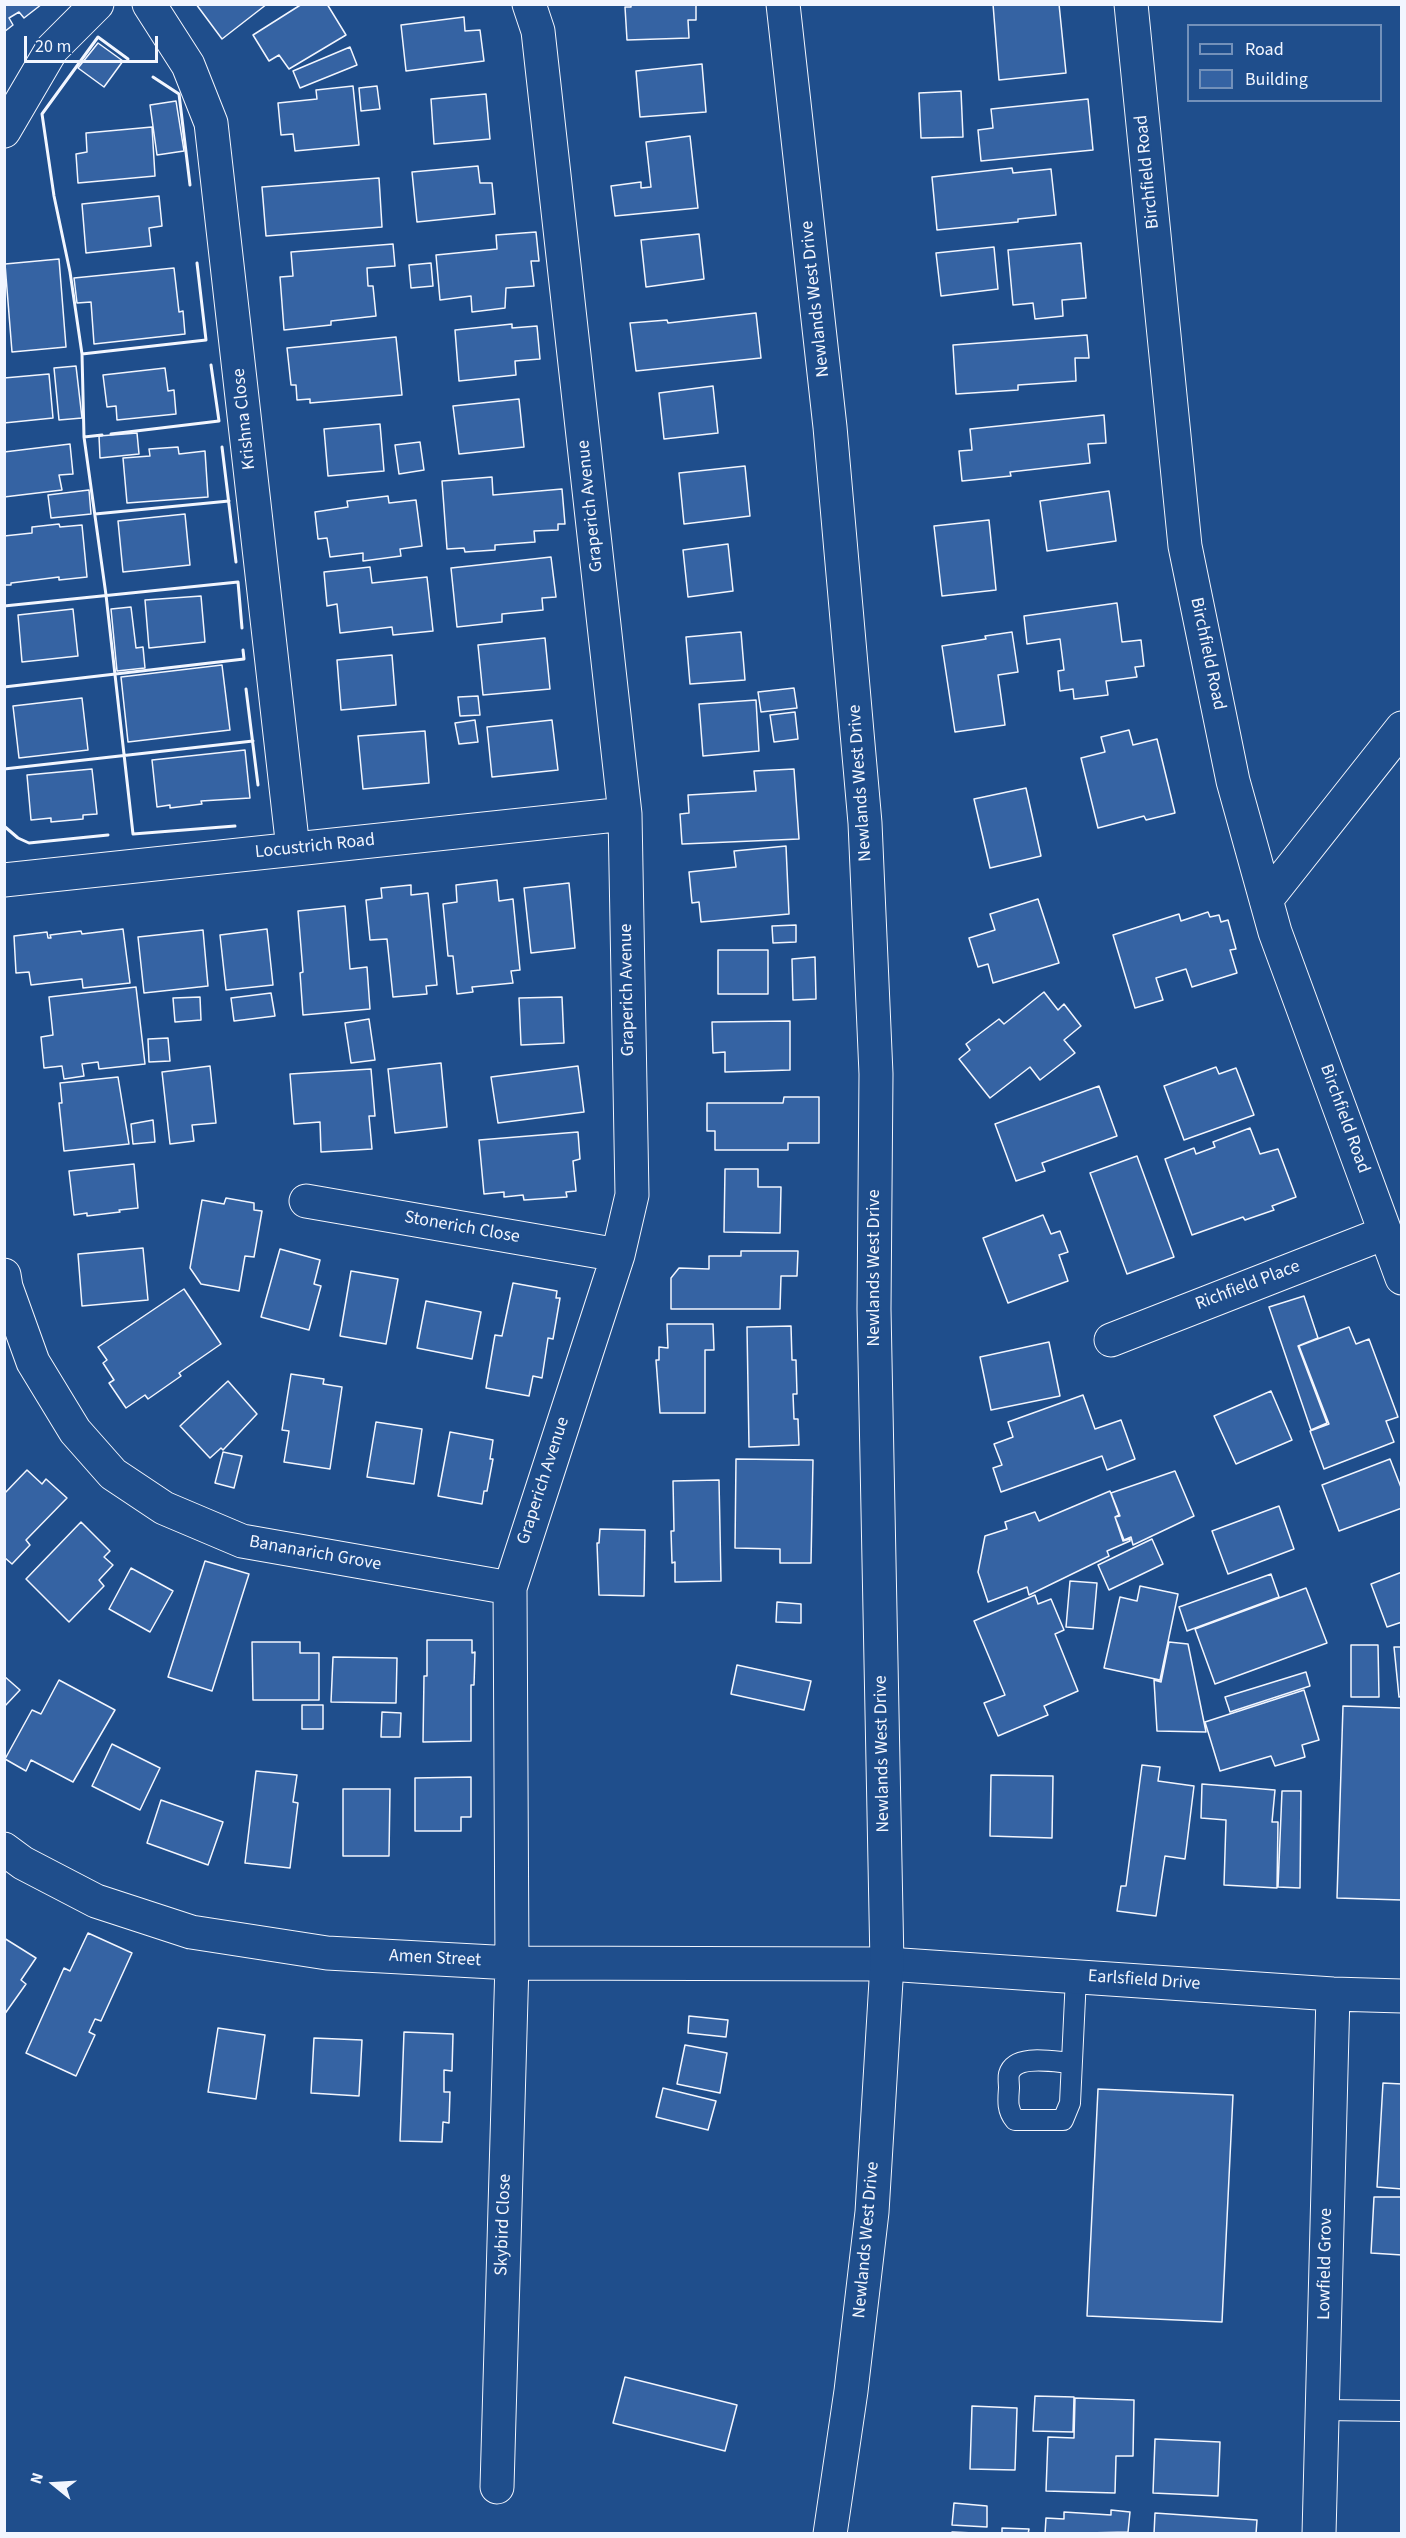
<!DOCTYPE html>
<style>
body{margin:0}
#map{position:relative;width:1406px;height:2538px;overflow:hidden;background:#1f4e8c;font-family:"Source Sans 3",sans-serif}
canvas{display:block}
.frame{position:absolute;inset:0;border:6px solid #f2f6ff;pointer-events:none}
.legend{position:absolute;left:1187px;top:24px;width:195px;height:78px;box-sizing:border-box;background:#1f4e8c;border:2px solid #7391ba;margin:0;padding:8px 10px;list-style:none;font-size:18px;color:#f2f6ff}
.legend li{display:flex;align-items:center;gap:12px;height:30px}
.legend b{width:30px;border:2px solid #7391ba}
.north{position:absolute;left:24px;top:2454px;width:60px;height:60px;-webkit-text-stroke:4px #1f4e8c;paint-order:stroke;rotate:288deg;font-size:16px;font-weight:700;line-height:24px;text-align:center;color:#f2f6ff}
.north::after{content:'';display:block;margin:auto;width:21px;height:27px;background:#f2f6ff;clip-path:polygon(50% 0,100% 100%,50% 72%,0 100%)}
.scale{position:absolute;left:24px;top:36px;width:134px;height:27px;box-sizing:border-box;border:3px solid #f2f6ff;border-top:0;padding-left:8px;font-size:18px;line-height:21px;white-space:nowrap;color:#f2f6ff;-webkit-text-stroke:4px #1f4e8c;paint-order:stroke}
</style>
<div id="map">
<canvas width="1406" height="2538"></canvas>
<div class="frame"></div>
<ul class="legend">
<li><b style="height:8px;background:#1f4e8c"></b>Road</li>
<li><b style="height:16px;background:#3563a3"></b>Building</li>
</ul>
<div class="north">N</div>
<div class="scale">20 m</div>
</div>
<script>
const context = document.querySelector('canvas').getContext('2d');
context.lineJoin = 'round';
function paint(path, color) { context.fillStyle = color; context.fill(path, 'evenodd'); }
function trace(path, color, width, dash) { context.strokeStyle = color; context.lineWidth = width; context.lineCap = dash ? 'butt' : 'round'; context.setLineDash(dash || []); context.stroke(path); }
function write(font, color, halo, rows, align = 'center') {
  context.font = font + ' "Source Sans 3",sans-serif'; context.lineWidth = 4.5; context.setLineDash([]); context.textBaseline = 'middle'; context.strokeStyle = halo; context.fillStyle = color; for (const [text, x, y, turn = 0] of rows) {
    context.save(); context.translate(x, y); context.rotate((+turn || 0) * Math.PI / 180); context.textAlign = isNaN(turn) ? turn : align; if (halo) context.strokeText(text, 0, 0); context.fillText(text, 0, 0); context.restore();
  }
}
const building = new Path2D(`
 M4 4H42L24 18 19 12 9 18 13 25 4 32Z
 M196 4H267L222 39Z
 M302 4H327L346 35 289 69 279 55 269 61 253 35Z
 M631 4H696V20H688L689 38 627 40 625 7H631Z
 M993 4H1059L1066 73 999 80Z
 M464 17 465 31 480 30 484 61 406 71 401 25Z
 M98 43 123 61 104 87 78 68Z
 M350 47 357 65 300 88 293 71Z
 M702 64 706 112 640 117 636 71Z
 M353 86 359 145 295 151 293 134 281 135 278 103 317 99 316 90Z
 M377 86 380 109 361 111 359 88Z
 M961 91 963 137 921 138 919 93Z
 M486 94 490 139 434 144 431 99Z
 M1088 99 1093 150 981 161 978 130 993 128 991 109Z
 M176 101 184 151 157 155 150 105Z
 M152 127 155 176 78 183 76 154 87 152 86 133Z
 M690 136 698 208 615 216 611 186 641 182V188L651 187 646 142Z
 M478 166 480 183H492L495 214 417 222 412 172Z
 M1012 168 1013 173 1051 169 1056 215 1018 219V222L937 230 932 177Z
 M379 178 382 227 266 236 262 187Z
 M159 196 162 226 149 228 151 246 86 253 82 204Z
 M536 232 539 261H531L534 286 506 288 505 308 472 312 471 296 440 300 436 255 497 249 496 235Z
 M699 234 704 279 646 287 641 240Z
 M1081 243 1086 298 1062 300 1063 316 1035 319 1033 303 1013 305 1008 250Z
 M393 244 395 266 367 268 368 286H373L376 316 331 321V325L284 330 280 277 293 276 291 252Z
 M994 247 998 289 941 296 936 253Z
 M59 259 66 347 12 352 5 264Z
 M431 263 433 286 411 288 409 265Z
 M174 268 179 312 183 311 185 334 94 344 91 302 77 303 74 278Z
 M756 313 761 358 636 371 630 323 667 320 668 323Z
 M512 324V328L537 326 540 359 515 361 516 375 459 381 455 330Z
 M1087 335 1089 358H1075L1076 381 1018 385V390L956 394 953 345Z
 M396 337 402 395 310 403V399L297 400 296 385H291L287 348Z
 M76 366 82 418 59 420 54 368Z
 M165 368 168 391 174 390 176 414 117 420 116 406 107 407 103 375Z
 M49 374 53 418 4 423V378Z
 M713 386 718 433 664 439 659 393Z
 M519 399 524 447 459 454 453 406Z
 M1104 415 1106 443 1088 444 1090 463 1010 472 1011 476 962 481 959 451 972 450 970 429Z
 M380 424 384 471 328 476 324 429Z
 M137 433 139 454 100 458 99 436Z
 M420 442 424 470 399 474 395 445Z
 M70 444 73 474 59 475 62 490 4 497V452Z
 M178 447 179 454 205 451 208 497 127 503 123 458 150 456 149 449Z
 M745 466 750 516 684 524 679 473Z
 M492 477 493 495 562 489 565 524H558V530L534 531 535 542 495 545V550L465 552 464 548 447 549 442 481Z
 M89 490 91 514 51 518 48 495Z
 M1109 491 1116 541 1047 551 1040 501Z
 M388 496 389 503 416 500 422 546 400 549 401 556 363 561V553L330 557 327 538 318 539 315 512 348 507 347 501Z
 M185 514 190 565 123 572 118 521Z
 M989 520 996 590 942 596 934 526Z
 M59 524 60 527 82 525 87 577 59 580V577L11 583V585H4V536L32 533V527Z
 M728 544 733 591 688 597 683 550Z
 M551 557 556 597 542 598 543 610 502 614V622L457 627 451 568Z
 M370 567 372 583 427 577 433 631 393 635 392 627 340 633 337 604 327 606 324 572Z
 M201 596 205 642 149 648 145 600Z
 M1117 603 1122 642 1141 640 1144 666 1135 667 1137 677 1106 681 1108 695 1074 699 1073 689 1060 691 1058 671 1064 670 1060 639 1027 644 1024 616Z
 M131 607 136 648 143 647 145 668 117 671 111 609Z
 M73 609 78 656 22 662 18 615Z
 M741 632 745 680 690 684 686 637Z
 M1012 632 1018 672 998 675 1005 725 955 732 942 646 986 639 985 636Z
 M545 638 550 689 483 695 478 645Z
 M392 655 396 705 341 710 337 660Z
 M222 665 230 730 128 742 121 677Z
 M794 688 797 708 761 712 758 692Z
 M478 696 480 715 460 716 458 697Z
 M82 698 88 750 19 758 13 706Z
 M756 700 759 751 703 756 699 704Z
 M795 712 798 739 774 742 770 715Z
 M475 720 478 742 459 744 455 723Z
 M552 720 558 770 492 777 487 727Z
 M1129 730 1133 745 1157 739 1175 813 1146 820 1144 816 1098 828 1081 758 1105 752 1101 737Z
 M425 731 429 783 363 789 358 736Z
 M245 750 250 798 201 801 202 804 170 808V805L157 807 152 760Z
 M92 769 97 814 83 815V819L51 822V818L31 820 27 775Z
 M794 769 799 839 682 844 680 814 689 813 688 795 756 791 754 771Z
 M1026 788 1041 856 990 868 974 799Z
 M786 846 789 914 701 922 699 902 692 903 689 872 736 867 734 851Z
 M497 880 499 901 513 899 520 970 511 971 513 983 472 987 473 992 457 994 453 956H448L443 904 457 902 456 885Z
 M569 883 575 948 531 953 524 888Z
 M411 885V895L428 893 437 985 426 986 427 994 393 997 387 939 370 940 366 900 382 898 381 888Z
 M1038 899 1059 963 993 983 988 964 978 967 969 938 995 930 990 914Z
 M345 906 350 969 367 967 370 1009 303 1015 300 973 303 972 298 911Z
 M1208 912 1210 917 1219 915 1221 922 1228 920 1236 949 1230 950 1237 973 1192 987 1186 969 1156 978 1163 1000 1135 1008 1113 935 1179 914 1181 921Z
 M796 925V942L773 943 772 926Z
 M123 929 130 983 83 988 82 979 31 985 29 972 16 973 14 936 47 932 48 938H51L50 935 81 931 82 934Z
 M267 929 273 985 226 990 220 935Z
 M203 930 208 986 144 993 138 937Z
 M718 950H768V994H718Z
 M815 957 816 999 793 1000 792 959Z
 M136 987 145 1064 99 1069 98 1062 82 1064 84 1076 64 1079 62 1066 44 1068 41 1037 53 1035 49 997Z
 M1044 992 1058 1010 1064 1004 1081 1026 1064 1040 1075 1053 1040 1080 1030 1067 990 1098 959 1059 970 1050 966 1044 999 1019 1004 1024Z
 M271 993 275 1016 234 1021 231 998Z
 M200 997 201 1020 175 1022 173 998Z
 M562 997 564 1043 521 1045 519 998Z
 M369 1019 375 1060 351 1063 345 1023Z
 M790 1021V1070L725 1072V1052L713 1053 712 1022Z
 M168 1038 170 1061 149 1062 148 1039Z
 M441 1063 447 1127 395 1133 388 1069Z
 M210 1066 216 1123 192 1125 194 1141 170 1144 162 1072Z
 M578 1066 584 1112 498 1123 491 1077Z
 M1216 1067 1219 1074 1236 1068 1254 1115 1184 1140 1164 1086Z
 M371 1069 375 1116H369L372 1149 321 1152 320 1122 294 1124 290 1074Z
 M118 1077 129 1144 64 1151 59 1103H62L60 1083Z
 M1099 1086 1117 1136 1042 1163 1045 1171 1016 1181 995 1124Z
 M784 1097H819V1143H788V1150H715V1131H707V1103H783Z
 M153 1120 155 1142 133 1144 131 1124Z
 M1250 1128 1260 1154 1278 1149 1296 1197 1272 1206 1274 1210 1245 1220 1243 1217 1192 1235 1165 1159 1194 1148 1196 1154 1215 1147 1213 1142Z
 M578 1132 580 1159 573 1161 576 1191 566 1192 567 1197 524 1200 523 1195 504 1197V1192L484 1194 479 1140Z
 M1137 1156 1174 1257 1127 1274 1090 1173Z
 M134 1164 138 1208 119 1210 120 1212 87 1216V1213L74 1215 69 1171Z
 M725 1169H758V1187H781L780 1233 724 1232Z
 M226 1198 254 1203V1210L262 1211 254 1257 245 1256 239 1291 201 1284 190 1268 202 1200 224 1204Z
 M1043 1215 1051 1234 1060 1231 1068 1252 1059 1255 1068 1281 1008 1303 983 1238Z
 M143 1248 148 1300 82 1306 78 1254Z
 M280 1249 320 1260 314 1284 321 1286 309 1330 261 1317Z
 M741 1251H798L797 1276H781L780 1309H671V1278L679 1268 709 1269V1256H741Z
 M351 1271 398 1279 386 1344 340 1336Z
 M513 1283 557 1291 556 1298H560L553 1339 548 1338 542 1378 533 1376 529 1396 486 1388 495 1335 502 1336Z
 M184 1289 221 1344 179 1373 181 1376 148 1399 145 1395 126 1408 109 1383 114 1380 103 1363 107 1360 98 1347Z
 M1304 1296 1318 1338 1298 1346 1327 1423 1311 1430 1269 1307Z
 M426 1301 481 1312 472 1359 417 1348Z
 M667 1324H713L714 1350H705V1413H660L656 1360H659V1347L668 1348Z
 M791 1326 792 1360H796L797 1394H793L794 1419H798L799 1445 749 1447 747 1327Z
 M1349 1327 1356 1344 1369 1339 1398 1417 1386 1421 1394 1442 1324 1469 1310 1431 1329 1424 1299 1346Z
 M1049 1342 1060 1396 991 1410 980 1357Z
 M291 1374 324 1379 323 1384 342 1387 330 1469 284 1462 289 1431 282 1430Z
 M228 1381 257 1414 223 1450 221 1448 210 1458 180 1426Z
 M1271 1391 1292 1440 1236 1464 1214 1416Z
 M1083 1395 1095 1429 1121 1420 1135 1459 1107 1470 1102 1456 1001 1492 993 1468 1002 1465 994 1444 1013 1437 1008 1422Z
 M376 1422 422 1429 414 1484 367 1477Z
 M450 1432 493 1440 490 1459H493L487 1491H484L482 1504 438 1496Z
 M223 1452 242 1456 234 1488 215 1483Z
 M736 1459 813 1460 811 1563H780V1549L735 1548Z
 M1390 1459 1402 1490V1508L1339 1531 1322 1485Z
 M27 1470 42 1484 46 1479 67 1498 26 1540 30 1545 12 1564 4 1557V1494Z
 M1175 1471 1194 1516 1133 1545 1131 1537 1124 1540 1115 1517 1120 1516 1111 1493Z
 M719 1480 721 1581 675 1582V1562L672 1563 671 1531H674L673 1481Z
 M1110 1491 1119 1515 1115 1517 1123 1541 1130 1539V1541L1107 1551 1109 1556 1029 1595 1027 1587 988 1602 978 1572 985 1536 1007 1529 1005 1522 1035 1512 1039 1521Z
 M1279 1506 1294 1549 1228 1574 1212 1531Z
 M81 1522 110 1551 104 1557 113 1565 99 1580 104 1586 69 1622 26 1579Z
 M600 1529 645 1530 644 1596 599 1595 597 1543H599Z
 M1152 1539 1163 1564 1109 1590 1098 1565Z
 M205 1561 249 1574 212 1691 168 1677Z
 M131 1568 173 1591 150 1632 109 1609Z
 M1402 1572V1622L1387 1627 1371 1584Z
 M1271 1574 1279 1597 1187 1631 1179 1607Z
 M1070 1581 1097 1583 1093 1629 1066 1627Z
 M1140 1586 1178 1594 1160 1680 1104 1668 1120 1597 1137 1601Z
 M1306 1588 1327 1643 1215 1684 1195 1629Z
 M1035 1595 1038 1604 1051 1599 1064 1630 1055 1634 1078 1691 1044 1706 1048 1715 998 1736 984 1703 1005 1695 974 1621Z
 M777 1602 801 1604V1623L776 1622Z
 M427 1640H472V1653L475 1652 474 1685H471V1741L423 1742 424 1676H427Z
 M252 1642H300V1653H319V1700H253Z
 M1169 1642 1188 1644 1206 1732 1157 1731 1154 1680 1161 1682Z
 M1351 1645H1378L1379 1697H1351Z
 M1394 1647H1402V1696L1399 1697Z
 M333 1657 397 1658 396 1703 331 1702Z
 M737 1665 811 1681 804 1710 731 1694Z
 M1306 1672 1310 1686 1230 1712 1225 1697Z
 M4 1676 20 1690 4 1707Z
 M59 1680 115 1710 73 1782 31 1760 26 1771 5 1759 32 1710 41 1714Z
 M1304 1690 1319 1740 1302 1745 1305 1757 1275 1766 1271 1756 1220 1771 1205 1722Z
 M302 1705H323V1729H302Z
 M1343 1706 1402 1708V1900L1337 1898Z
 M382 1712 401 1713 400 1737H381Z
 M112 1744 160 1768 140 1810 92 1786Z
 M1142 1765 1160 1767 1158 1781 1194 1786 1185 1859 1165 1856 1156 1916 1117 1911 1121 1886H1126Z
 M256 1771 297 1775 293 1802 298 1803 290 1868 245 1863Z
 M991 1775 1053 1776 1052 1838 990 1836Z
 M471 1777V1817H461V1831H415V1778Z
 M1202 1784 1275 1790 1272 1822H1278L1277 1888 1224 1885 1226 1820 1201 1818Z
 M343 1789H390L389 1856H343Z
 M1282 1791H1301L1300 1888 1278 1887Z
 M161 1800 223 1822 208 1865 147 1843Z
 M88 1933 132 1953 101 2021 95 2019 89 2032 95 2035 76 2076 26 2053 64 1968 70 1971Z
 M4 1938 36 1958 21 1980 26 1984 4 2015Z
 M689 2016 728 2020 726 2037 688 2033Z
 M218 2028 265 2035 256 2099 208 2092Z
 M404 2032 453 2034 452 2071 444 2070V2092H450L449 2123 443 2122 442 2142 400 2141Z
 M314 2038 362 2040 359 2096 311 2093Z
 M685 2045 727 2053 720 2093 677 2084Z
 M1383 2083 1402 2084V2189L1377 2187Z
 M663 2088 716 2101 708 2130 656 2117Z
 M1098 2089 1233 2095 1222 2322 1087 2316Z
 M1374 2197H1402V2255L1371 2253Z
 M625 2377 737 2405 725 2451 613 2423Z
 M1035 2396 1074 2397 1073 2432 1033 2431Z
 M1075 2398 1134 2400 1133 2456H1116L1115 2493 1046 2491 1048 2437 1074 2438Z
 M972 2406 1017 2408 1015 2470 970 2469Z
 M1155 2439 1220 2442 1218 2496 1153 2493Z
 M954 2503 987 2506V2527L952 2525Z
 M1111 2510 1130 2512 1128 2532 1045 2534 1046 2518 1064 2519V2512L1111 2515Z
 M1155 2513 1257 2520 1256 2534H1154Z
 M1002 2528 1029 2529 1028 2534H1002Z
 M952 2532 996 2534H952Z`);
const lane = new Path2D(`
 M1071 2063C1055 2062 1015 2053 1009 2074 1008 2078 1009 2084 1009 2088 1008 2101 1007 2110 1015 2120H1063L1070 2103 1076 1977
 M1322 2410 1402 2411`);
const street = new Path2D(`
 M149 4 188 65 211 123 293 849
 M1131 4 1185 546 1233 781 1275 932 1402 1278
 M4 131 52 49 97 4
 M4 880 625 814
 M1266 900 1402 728
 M306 1201 618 1255
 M4 1275 6 1287 33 1362 75 1431 113 1474 164 1508 242 1541 510 1588
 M1111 1340 1385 1233
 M4 1849 23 1863 96 1901 191 1932 327 1953 512 1963 887 1964 1333 1994 1402 1996
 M497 2487 512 1963 510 1588 618 1255 632 1195 625 814 538 31 529 4
 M1319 2534 1333 1994`);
const secondary = new Path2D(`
 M783 4 830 427 865 823 876 1074 874 1309 887 1964 872 2212 851 2391 830 2534`);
const wall = new Path2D(`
 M128 59 98 37 42 114 54 196 70 272 82 354 84 437 106 595 133 834 235 826
 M153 77 179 94 190 185
 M82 354 206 340 197 263
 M111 434 219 421 211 365
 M84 437 102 435
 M222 447 236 562
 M95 514 229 501
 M4 606 238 582 242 628
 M4 687 244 659 243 650
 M246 689 258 785
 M4 769 253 741
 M4 826 18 838 29 843 108 835`);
const streetNames = [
 ["Birchfield Road",1148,172,-96],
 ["Newlands West Drive",816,299,-96],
 ["Krishna Close",245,419,-96],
 ["Graperich Avenue",591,506,-96],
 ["Birchfield Road",1207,654,78],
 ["Newlands West Drive",861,783,-94],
 ["Locustrich Road",315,847,-6],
 ["Graperich Avenue",628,990,-91],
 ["Birchfield Road",1344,1119,70],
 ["Stonerich Close",462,1228,10],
 ["Newlands West Drive",875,1268,-90],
 ["Richfield Place",1248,1286,-21],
 ["Graperich Avenue",544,1481,-72],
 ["Bananarich Grove",315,1554,10],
 ["Newlands West Drive",883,1754,-91],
 ["Amen Street",435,1959,3],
 ["Earlsfield Drive",1144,1981,4],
 ["Skybird Close",504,2225,-88],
 ["Newlands West Drive",867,2240,-85],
 ["Lowfield Grove",1326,2264,-89]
];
paint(building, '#3563a3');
trace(building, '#f2f6ff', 1.5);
trace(lane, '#f2f6ff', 22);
trace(street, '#f2f6ff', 35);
trace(secondary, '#f2f6ff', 35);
trace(lane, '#1f4e8c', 20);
trace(street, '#1f4e8c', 33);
trace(secondary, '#1f4e8c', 33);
trace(wall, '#f2f6ff', 3);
write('18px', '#f2f6ff', '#1f4e8c', streetNames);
</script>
